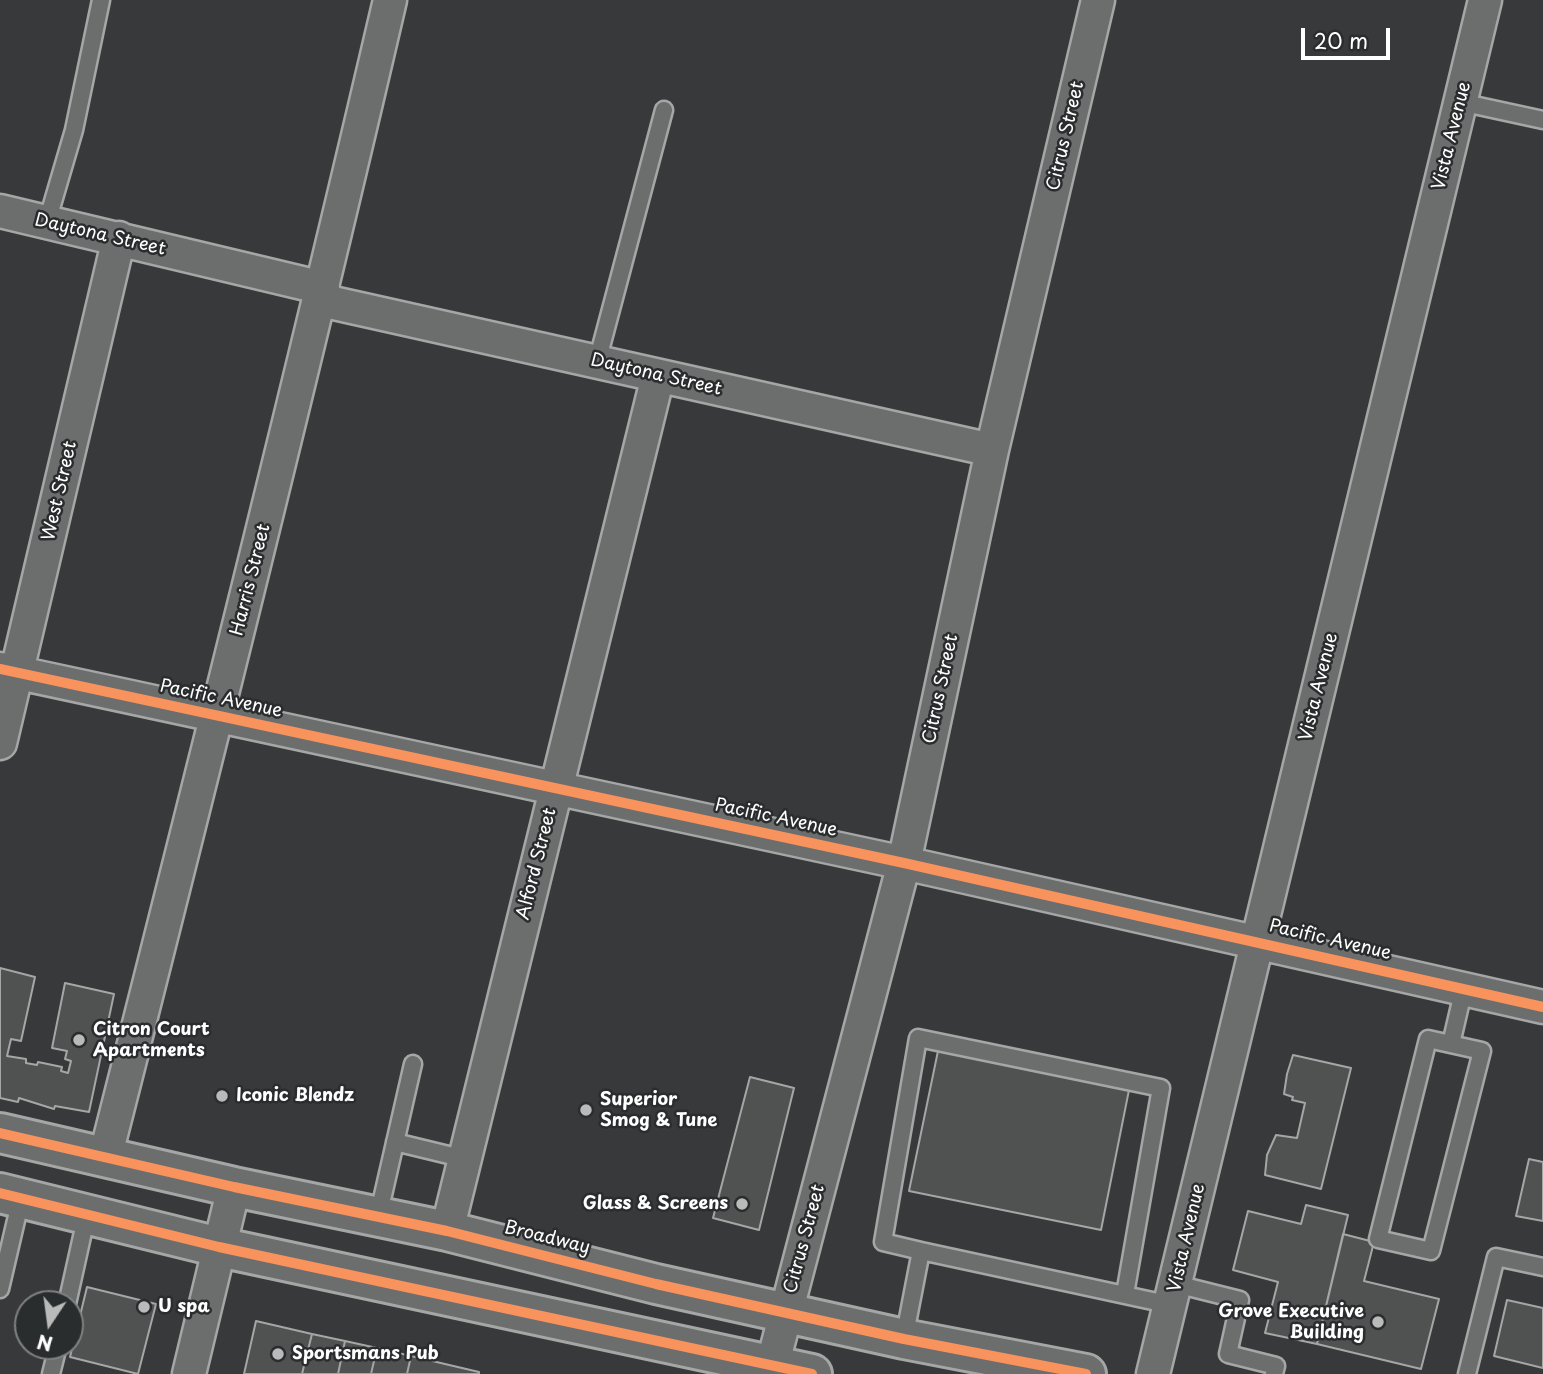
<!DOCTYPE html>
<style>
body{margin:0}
#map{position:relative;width:1543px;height:1374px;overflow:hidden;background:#38393a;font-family:"Playpen Sans",sans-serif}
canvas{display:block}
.north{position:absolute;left:14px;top:1290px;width:70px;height:70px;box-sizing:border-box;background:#2a2d2e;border:2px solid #7f8182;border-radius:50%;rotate:193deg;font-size:19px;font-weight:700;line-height:28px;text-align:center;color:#fff}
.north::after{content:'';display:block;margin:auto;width:24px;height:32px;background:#b9baba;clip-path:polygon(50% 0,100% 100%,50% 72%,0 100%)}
.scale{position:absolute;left:1301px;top:28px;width:89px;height:32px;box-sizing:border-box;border:4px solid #fff;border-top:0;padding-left:9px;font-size:21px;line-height:24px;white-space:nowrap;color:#fff;-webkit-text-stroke:5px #2a2d2e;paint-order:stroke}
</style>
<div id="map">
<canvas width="1543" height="1374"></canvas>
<div class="north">N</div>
<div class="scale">20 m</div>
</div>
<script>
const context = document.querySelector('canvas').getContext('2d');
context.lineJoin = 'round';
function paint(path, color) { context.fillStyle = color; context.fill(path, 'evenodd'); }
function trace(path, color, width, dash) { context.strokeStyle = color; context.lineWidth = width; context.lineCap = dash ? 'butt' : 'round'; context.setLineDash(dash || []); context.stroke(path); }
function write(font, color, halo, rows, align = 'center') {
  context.font = font + ' "Playpen Sans",sans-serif'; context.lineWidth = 5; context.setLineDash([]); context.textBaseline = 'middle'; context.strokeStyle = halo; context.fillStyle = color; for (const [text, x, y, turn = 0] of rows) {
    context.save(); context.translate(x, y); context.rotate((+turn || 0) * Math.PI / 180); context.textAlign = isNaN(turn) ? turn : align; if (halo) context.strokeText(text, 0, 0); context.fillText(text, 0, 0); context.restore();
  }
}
const building = new Path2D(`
 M0 968 35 977 21 1041 11 1039 7 1056 26 1059V1063L37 1065 38 1062 62 1067 61 1071 68 1073 71 1061 65 1059 67 1051 52 1048 65 983 114 994 89 1112 55 1106 54 1109 19 1098 18 1102 0 1098Z
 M938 1051 1129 1090 1101 1230 909 1191Z
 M1293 1055 1351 1068 1321 1189 1265 1175 1267 1155 1276 1135 1297 1138 1305 1103 1292 1100 1293 1097 1284 1094 1287 1074Z
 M750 1077 794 1088 759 1230 713 1218Z
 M1529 1159 1543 1162V1221L1516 1216Z
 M1306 1205 1348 1215 1317 1344 1265 1333 1278 1282 1233 1270 1248 1211 1301 1224Z
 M1343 1234 1374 1242 1364 1281 1439 1299 1421 1369 1317 1344Z
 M87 1287 156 1304 138 1374 70 1357Z
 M1507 1300 1543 1308V1368L1494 1356Z
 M256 1321 312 1334 302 1374H244Z
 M312 1334 345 1341 338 1374H302Z
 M345 1341 377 1348 371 1374H338Z
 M377 1348 411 1356 407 1374H371Z
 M411 1356 479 1372V1374H407Z`);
const lane = new Path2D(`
 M1460 102 1543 120
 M47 222 74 130 101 0
 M597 362 664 110
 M1428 1039 1482 1051 1431 1251 1378 1239Z
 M1451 1044 1464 988
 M395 1142 465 1159
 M378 1217 413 1064
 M921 1251 883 1242 918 1038 1161 1088 1125 1294
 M1176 1284 1240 1300 1228 1354 1276 1366 1274 1374
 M0 1289 21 1199
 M67 1304 87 1214
 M904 1339 921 1251 1171 1305
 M51 1374 58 1346
 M1467 1374 1496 1257 1543 1267`);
const street = new Path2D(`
 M0 211 323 288
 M320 300 992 450
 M0 669 904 863 1543 1007
 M0 743 119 238
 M105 1158C203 773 300 387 390 0
 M447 1231 658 376
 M189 1374 234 1187
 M770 1374 904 863 992 450 1098 0
 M1153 1374 1485 0`);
const primary = new Path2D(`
 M0 1133 234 1187 447 1231 656 1284 904 1339 1086 1374
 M0 1193 219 1247 812 1374`);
const cycleway = new Path2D(`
 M0 669 904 863 1543 1007
 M0 1133 234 1187 447 1231 656 1284 904 1339 1086 1374
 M0 1193 219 1247 812 1374`);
const markers = [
 [79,1040,7,"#b9baba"],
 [222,1096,7,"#b9baba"],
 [586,1110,7,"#b9baba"],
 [742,1204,7,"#b9baba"],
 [144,1307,7,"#b9baba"],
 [1378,1322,7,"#b9baba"],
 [278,1354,7,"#b9baba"]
];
const streetNames = [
 ["Citrus Street",1066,136,-77],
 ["Vista Avenue",1452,136,-76],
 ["Daytona Street",100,235,13],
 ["Daytona Street",656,375,13],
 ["West Street",60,491,-77],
 ["Harris Street",251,580,-76],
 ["Vista Avenue",1319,687,-76],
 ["Citrus Street",941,689,-78],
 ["Pacific Avenue",221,699,12],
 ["Pacific Avenue",776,818,12],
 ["Alford Street",537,864,-76],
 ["Pacific Avenue",1330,940,13],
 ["Broadway",547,1238,14],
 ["Vista Avenue",1187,1238,-77],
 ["Citrus Street",805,1239,-75]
];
const poiNames = [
 ["Citron Court",93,1030],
 ["Apartments",93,1051],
 ["Iconic Blendz",236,1096],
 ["Superior",600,1100],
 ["Smog & Tune",600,1121],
 ["Glass & Screens",728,1204,"right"],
 ["U spa",158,1307],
 ["Grove Executive",1364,1312,"right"],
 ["Building",1364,1333,"right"],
 ["Sportsmans Pub",292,1354]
];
paint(building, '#505151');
trace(building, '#a5a6a6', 2);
trace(lane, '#a5a6a6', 21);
trace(street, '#a5a6a6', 37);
trace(primary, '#a5a6a6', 44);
trace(lane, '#6c6d6d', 16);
trace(street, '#6c6d6d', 32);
trace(primary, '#6c6d6d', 38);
trace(cycleway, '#f8935d', 10);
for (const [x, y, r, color] of markers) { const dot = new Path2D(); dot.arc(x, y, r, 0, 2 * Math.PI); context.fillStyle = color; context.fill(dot); trace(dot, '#2a2d2e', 2.5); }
write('18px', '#fff', '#2a2d2e', streetNames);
write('bold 18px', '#fff', '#2a2d2e', poiNames, 'left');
</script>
